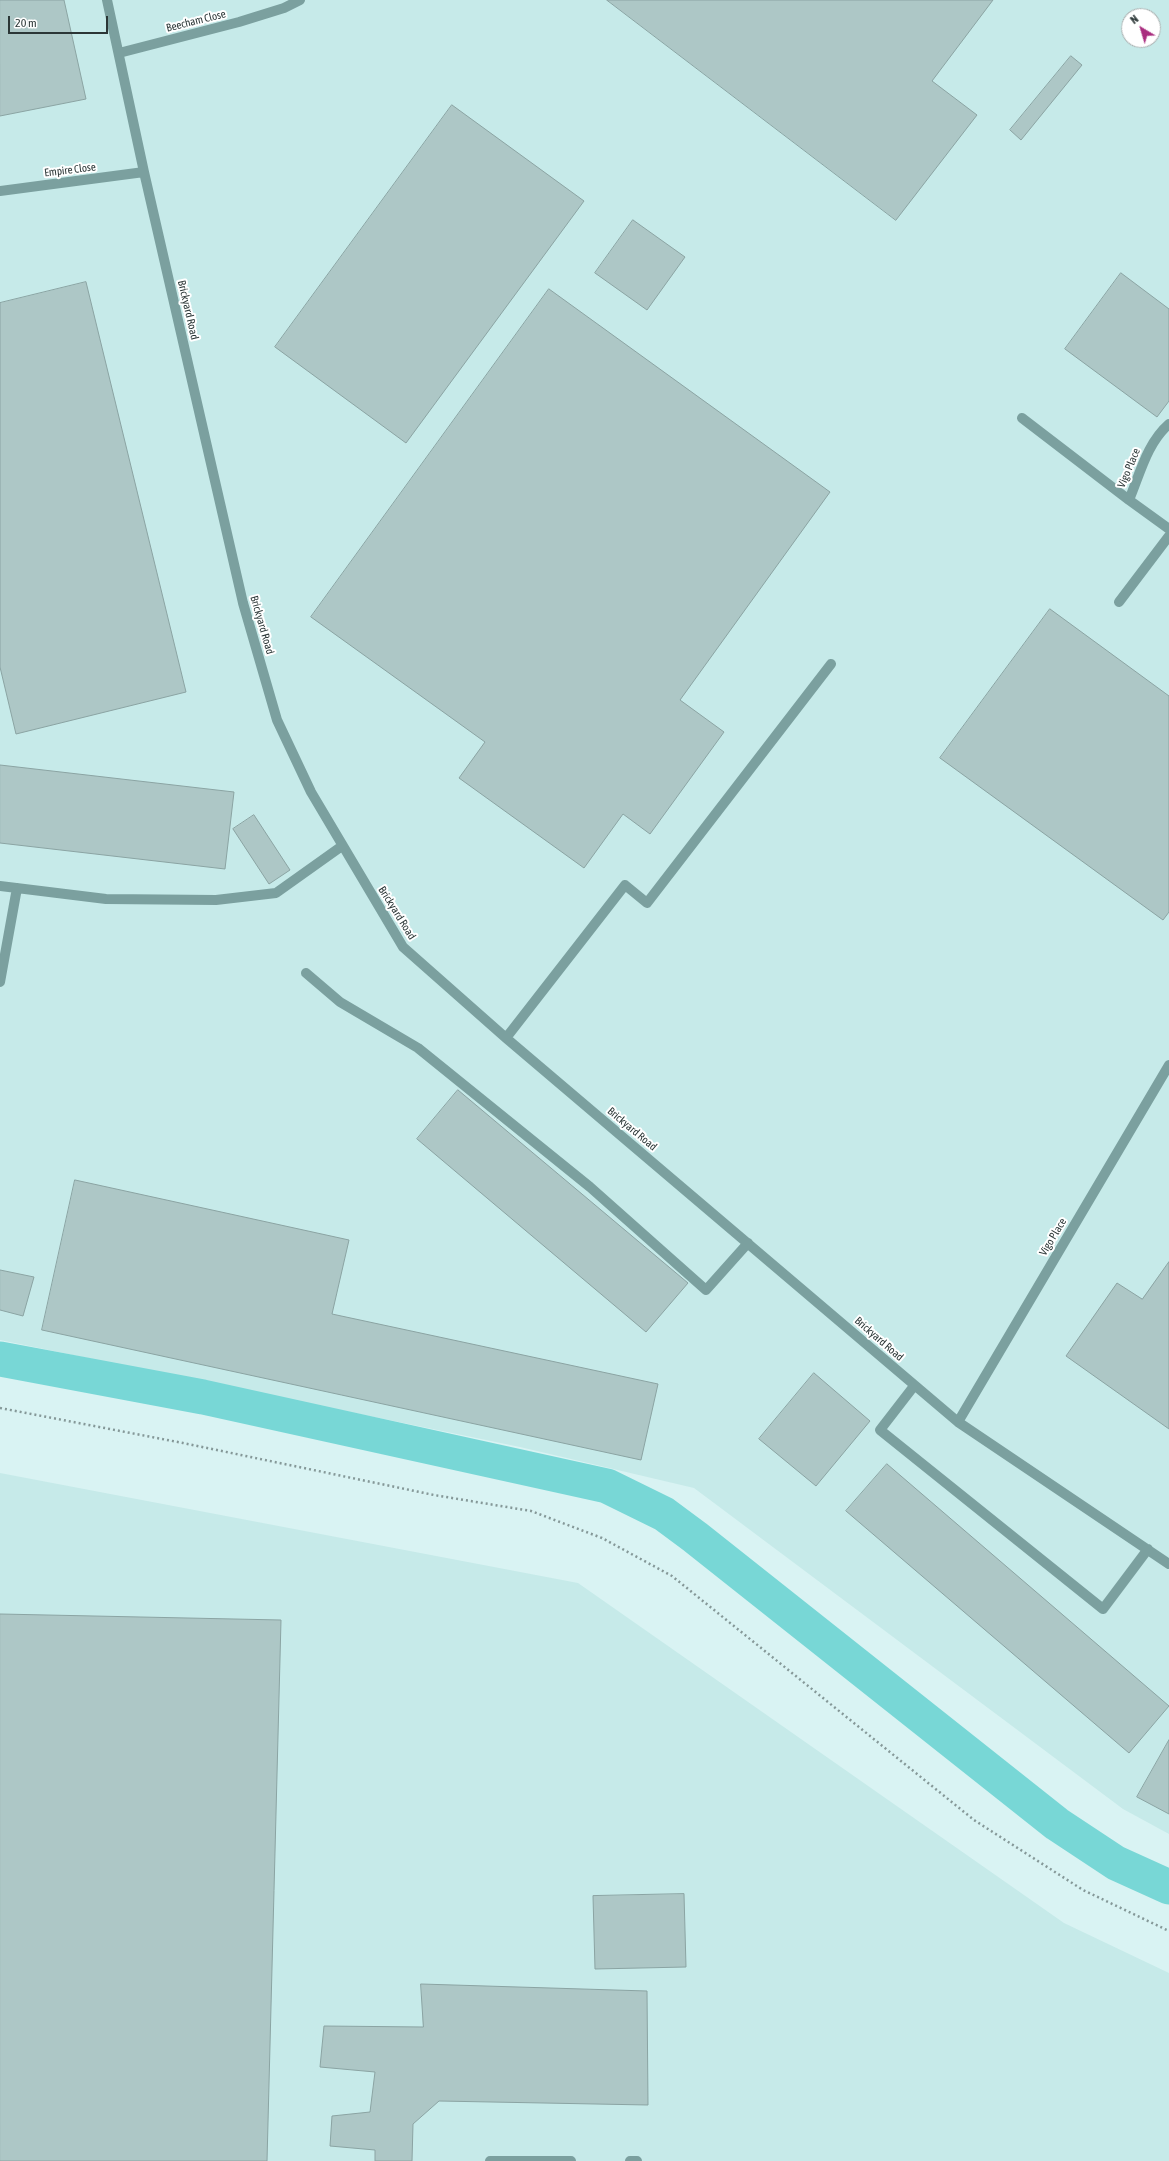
<!DOCTYPE html>
<style>
body{margin:0}
#map{position:relative;width:1169px;height:2161px;overflow:hidden;background:#d9f3f3;font-family:"Asap Condensed",sans-serif}
canvas{display:block}
.north{position:absolute;left:1121px;top:8px;width:40px;height:40px;box-sizing:border-box;background:#fff;border:1px solid #aaafaf;border-radius:50%;rotate:322deg;font-size:11px;font-weight:700;line-height:16px;text-align:center;color:#2b3636}
.north::after{content:'';display:block;margin:auto;width:14px;height:18px;background:#a92d7f;clip-path:polygon(50% 0,100% 100%,50% 72%,0 100%)}
.scale{position:absolute;left:8px;top:16px;width:100px;height:18px;box-sizing:border-box;border:2px solid #2b3636;border-top:0;padding-left:5px;font-size:12px;line-height:14px;white-space:nowrap;color:#2b3636;-webkit-text-stroke:3px #fff;paint-order:stroke}
</style>
<div id="map">
<canvas width="1169" height="2161"></canvas>
<div class="north">N</div>
<div class="scale">20 m</div>
</div>
<script>
const context = document.querySelector('canvas').getContext('2d');
context.lineJoin = 'round';
function paint(path, color) { context.fillStyle = color; context.fill(path, 'evenodd'); }
function trace(path, color, width, dash) { context.strokeStyle = color; context.lineWidth = width; context.lineCap = dash ? 'butt' : 'round'; context.setLineDash(dash || []); context.stroke(path); }
function write(font, color, halo, rows, align = 'center') {
  context.font = font + ' "Asap Condensed",sans-serif'; context.lineWidth = 4; context.setLineDash([]); context.textBaseline = 'middle'; context.strokeStyle = halo; context.fillStyle = color; for (const [text, x, y, turn = 0] of rows) {
    context.save(); context.translate(x, y); context.rotate((+turn || 0) * Math.PI / 180); context.textAlign = isNaN(turn) ? turn : align; if (halo) context.strokeText(text, 0, 0); context.fillText(text, 0, 0); context.restore();
  }
}
const built = new Path2D(`
 M0 0H1169V1834L1123 1809 694 1488 520 1447 0 1340ZM1129 16H1153V40H1129Z
 M0 1473 578 1583 1064 1923 1169 1973V2161H0Z`);
const canal = new Path2D(`
 M0 1359 203 1397 607 1486 664 1514 695 1537 1057 1824 1116 1863 1169 1887`);
const building = new Path2D(`
 M0 0H64L86 99 0 116Z
 M607 0H993L932 81 977 115 896 220Z
 M1071 56 1082 65 1021 140 1010 130Z
 M452 105 584 201 406 443 275 347Z
 M633 220 685 257 647 310 595 273Z
 M1121 273 1169 309V401L1157 417 1065 349Z
 M86 282 186 692 16 734 0 667V303Z
 M549 289 830 492 680 700 724 732 650 834 623 814 584 868 459 778 485 742 311 617Z
 M1050 609 1169 696V912L1163 920 940 758Z
 M0 765 234 792 225 869 0 843Z
 M254 815 290 870 269 884 233 829Z
 M458 1090 688 1283 646 1332 417 1139Z
 M75 1180 349 1240 332 1314 658 1384 641 1460 42 1330Z
 M1169 1262V1429L1066 1356 1117 1283 1142 1299Z
 M0 1270 34 1277 23 1316 0 1310Z
 M814 1373 870 1421 816 1486 759 1439Z
 M887 1464 1169 1706 1129 1753 846 1511Z
 M0 1614 281 1620 267 2161H0Z
 M1169 1740V1814L1137 1797Z
 M684 1894 686 1967 595 1969 593 1896Z
 M421 1984 647 1991 648 2105 439 2101 413 2124 412 2161H375V2150L330 2146 332 2116 370 2112 375 2072 320 2067 324 2026 423 2027Z`);
const path = new Path2D(`
 M0 1408 183 1443 434 1495 531 1511 602 1538 672 1576 974 1820 1083 1890 1169 1931`);
const minor = new Path2D(`
 M107 0 144 172 243 603 277 720 311 792 403 947 506 1038 958 1422 1169 1564
 M119 53 239 22 284 8 300 0
 M0 191 144 172
 M1022 418 1129 500
 M1169 424C1147 443 1140 474 1129 500L1169 529
 M1119 602 1169 536
 M0 886 106 899 216 900 276 893 342 846
 M306 973 340 1002 418 1048 590 1187 706 1290 748 1243
 M0 982 17 888
 M506 1038 625 885 647 903 831 664
 M914 1386 880 1430 1103 1609 1148 1549
 M958 1422 1169 1065
 M490 2161H571
 M630 2161H637`);
const streetNames = [
 ["Beecham Close",196,21,-14],
 ["Empire Close",70,170,-7],
 ["Brickyard Road",188,310,77],
 ["Vigo Place",1129,468,-67],
 ["Brickyard Road",262,625,74],
 ["Brickyard Road",397,913,58],
 ["Brickyard Road",632,1129,40],
 ["Vigo Place",1053,1237,-59],
 ["Brickyard Road",879,1339,41]
];
paint(built, '#c6eae9');
trace(canal, '#78d7d6', 35);
paint(building, '#adc7c6');
trace(building, '#8ba4a3', 1);
trace(path, '#859898', 2.5, [2, 3]);
trace(minor, '#7ba09f', 10);
write('11px', '#2b3636', '#fff', streetNames);
</script>
